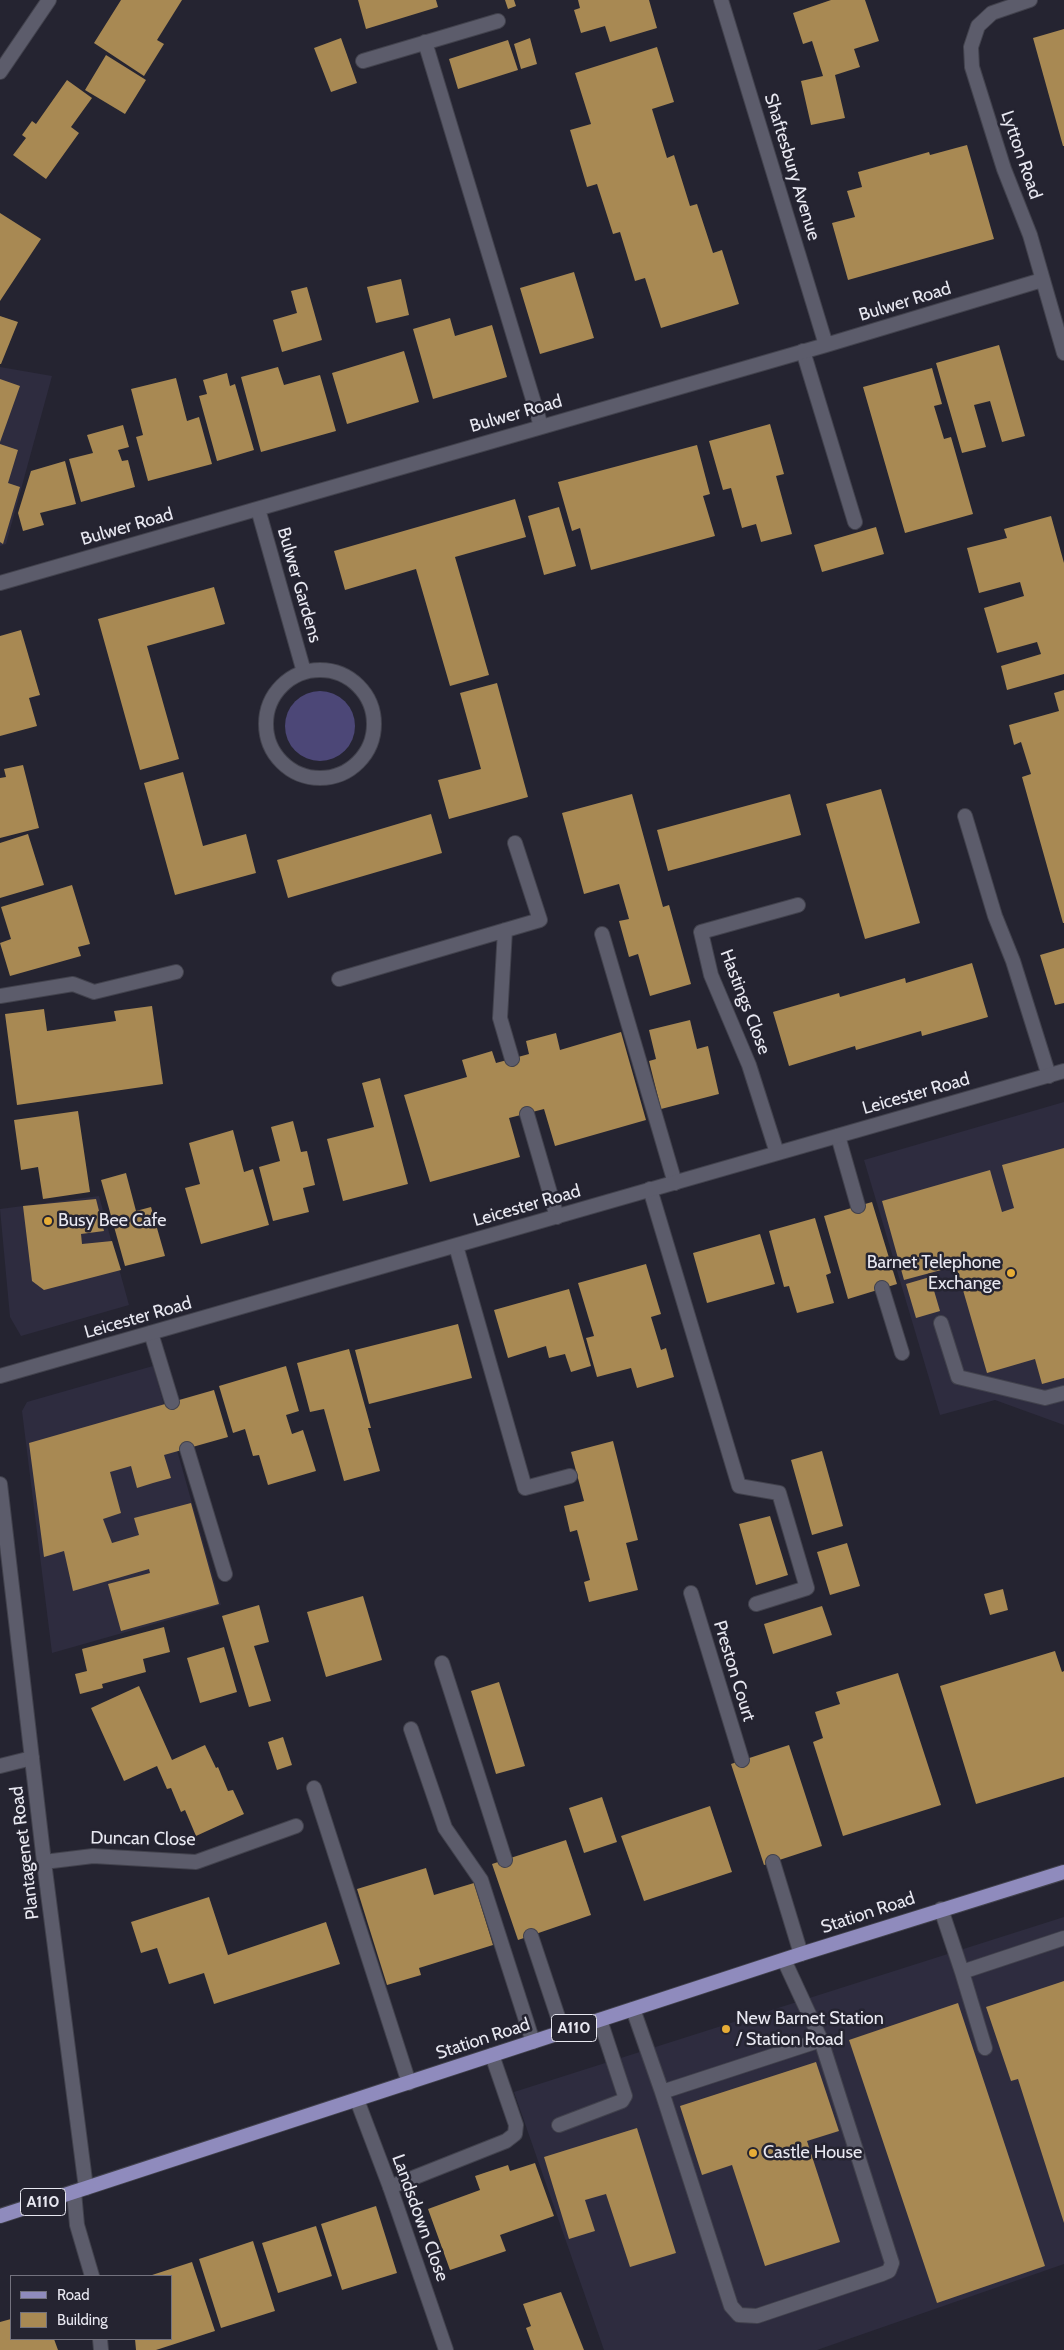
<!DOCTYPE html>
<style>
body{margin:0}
#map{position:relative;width:1064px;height:2350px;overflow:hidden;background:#252431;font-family:Cabin,sans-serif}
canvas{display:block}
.legend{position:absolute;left:10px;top:2275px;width:162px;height:65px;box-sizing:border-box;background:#252431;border:1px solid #73727e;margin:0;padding:6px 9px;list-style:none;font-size:15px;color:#e8e8f1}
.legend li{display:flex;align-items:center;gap:10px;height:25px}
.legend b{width:25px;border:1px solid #73727e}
</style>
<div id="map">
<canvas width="1064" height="2350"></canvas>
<ul class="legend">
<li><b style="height:6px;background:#8f8bbd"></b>Road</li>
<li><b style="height:14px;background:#a88953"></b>Building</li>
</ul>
</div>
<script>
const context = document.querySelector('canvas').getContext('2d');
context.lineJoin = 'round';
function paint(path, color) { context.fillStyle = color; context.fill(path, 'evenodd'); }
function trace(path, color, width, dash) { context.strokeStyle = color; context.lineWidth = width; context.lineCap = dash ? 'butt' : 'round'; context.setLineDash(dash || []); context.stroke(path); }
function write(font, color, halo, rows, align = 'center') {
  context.font = font + ' Cabin,sans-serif'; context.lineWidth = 5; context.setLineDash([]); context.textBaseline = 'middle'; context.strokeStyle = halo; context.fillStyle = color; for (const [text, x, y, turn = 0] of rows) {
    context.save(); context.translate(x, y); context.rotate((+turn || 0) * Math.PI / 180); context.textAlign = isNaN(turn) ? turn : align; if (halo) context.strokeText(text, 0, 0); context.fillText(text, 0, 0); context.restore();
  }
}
const built = new Path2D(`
 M0 367 52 376 6 544 0 546Z
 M1064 1102V1425L995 1400 940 1415 864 1160Z
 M99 1196 129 1305 21 1336 10 1317 0 1209Z
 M153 1366 221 1605 52 1653 22 1411 27 1402Z
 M1064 1917V2264L817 2350H604L514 2092Z`);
const green = new Path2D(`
 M285 726a35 35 0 1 1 70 0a35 35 0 1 1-70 0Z`);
const building = new Path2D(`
 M121 0H182L157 40 164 44 144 76 94 43Z
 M358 0H436L438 7 366 29Z
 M505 0H514L516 6 508 9Z
 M578 0H649L657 28 610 42 605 26 581 33 574 10 580 8Z
 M831 0H865L879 41 854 49 860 67 835 75 845 118 811 125 801 81 823 76 812 41 803 44 793 13Z
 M1064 29V146H1063L1033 38Z
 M341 38 357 83 331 92 314 48Z
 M530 38 537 64 521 69 514 44Z
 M508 40 518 70 458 89 449 59Z
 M657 47 674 102 652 109 667 158 674 155 690 206 697 204 713 253 722 250 739 304 661 328 645 278 635 281 620 232 613 234 597 184 587 187 570 130 591 124 575 73Z
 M106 55 146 80 125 114 85 90Z
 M67 80 92 98 71 127 79 133 46 179 13 155 26 138 22 135 32 121 36 124Z
 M967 145 994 239 848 280 832 223 855 217 847 191 862 187 858 172 929 152 930 155Z
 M0 213 41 239 0 301Z
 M574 272 594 338 540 354 520 288Z
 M401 279 409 315 376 323 367 287Z
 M307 287 322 340 282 352 273 320 297 313 291 291Z
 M0 316 18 322 1 364H0Z
 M450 318 455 336 492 325 507 377 433 399 413 329Z
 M999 345 1025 436 1002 442 990 401 974 405 986 447 962 453 936 363Z
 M404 351 419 402 347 424 332 373Z
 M278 367 284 385 320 375 336 431 261 452 241 377Z
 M932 368 942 404 934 406 944 439 951 437 973 514 905 533 863 387Z
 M227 373 230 386 235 384 254 450 217 461 199 396 207 394 203 380Z
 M176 378 187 421 199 417 212 464 148 481 136 437 143 435 131 389Z
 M0 379 20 386 0 442Z
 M770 424 784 474 776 476 792 534 761 542 756 524 742 528 731 488 723 490 709 441Z
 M123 425 129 447 118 450 122 461 128 460 135 487 81 502 69 459 93 453 87 435Z
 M0 444 18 450 8 483 20 487 3 544 0 542Z
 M697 445 710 494 703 496 715 536 591 570 580 528 572 531 558 482Z
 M65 461 76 504 40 513 44 525 23 531 18 513 31 471Z
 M515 499 526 537 455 557 489 675 450 686 416 569 345 590 334 551Z
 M559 507 576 566 544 575 528 516Z
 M1051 516 1064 563V674L1007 690 1001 666 1041 654 1037 642 997 653 984 608 1024 596 1020 582 979 593 967 548 1007 538 1004 529Z
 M876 527 884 554 822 572 814 545Z
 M214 587 225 624 147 646 179 759 140 770 98 619Z
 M21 630 40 695 29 698 37 726 0 736V636Z
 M497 683 528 797 449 819 438 780 481 769 460 693Z
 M1064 690V923H1063L1022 777 1031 774 1021 742 1014 745 1009 725 1059 711 1054 693Z
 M23 765 39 828 0 838V778L6 777 4 769Z
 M183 772 203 846 246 834 256 873 175 895 144 783Z
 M881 789 920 923 865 939 826 804Z
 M632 794 663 907 669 905 691 984 650 996 638 954 629 957 619 921 629 919 619 884 584 894 562 813Z
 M790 794 801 835 668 871 657 830Z
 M431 814 442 853 288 898 277 860Z
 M28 834 44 885 0 898V843Z
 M72 885 90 944 78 947 81 956 10 976 0 943 11 939 1 907Z
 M1064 948V1003L1055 1005 1040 955Z
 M972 963 988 1017 922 1036 921 1031 856 1050 855 1046 789 1066 773 1012 839 993 840 997 905 978 906 983Z
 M152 1006 163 1084 17 1105 5 1014 44 1009 47 1031 116 1021 114 1011Z
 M690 1020 697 1049 708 1046 719 1094 661 1109 649 1061 656 1059 649 1030Z
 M621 1032 646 1120 555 1146 544 1109 509 1118 520 1157 430 1182 404 1095 467 1077 462 1060 492 1051 496 1063 529 1054 526 1041 556 1033 560 1050Z
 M380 1078 408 1184 343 1201 327 1139 374 1127 362 1083Z
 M78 1111 90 1192 43 1199 38 1167 21 1170 14 1120Z
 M293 1121 301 1152 307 1151 315 1185 303 1188 309 1212 273 1221 259 1167 280 1161 271 1127Z
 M233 1130 244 1172 253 1169 269 1225 201 1244 185 1188 200 1184 189 1143Z
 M1064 1148V1378L1042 1384 1035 1359 987 1373 956 1266 904 1280 882 1201 990 1170 1002 1212 1014 1208 1002 1165Z
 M126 1173 136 1211 151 1207 165 1256 125 1266 101 1180Z
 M96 1199 104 1231 81 1234 82 1244 112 1241 121 1270 44 1290 32 1281 23 1206Z
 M872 1202 897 1284 848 1299 824 1216Z
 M815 1218 831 1273 826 1275 834 1303 797 1313 789 1286 784 1287 769 1231Z
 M760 1234 775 1284 707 1303 693 1253Z
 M646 1264 661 1314 651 1317 661 1350 666 1348 674 1377 637 1388 631 1368 597 1377 586 1338 594 1336 578 1283Z
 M930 1277 940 1311 916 1318 906 1284Z
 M569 1289 591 1366 571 1372 565 1354 549 1358 546 1346 508 1358 494 1310Z
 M458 1324 472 1378 369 1404 355 1350Z
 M349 1349 371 1428H368L380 1471 344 1481 324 1409 310 1412 297 1363Z
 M286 1366 299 1411 286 1415 292 1434 303 1430 316 1471 268 1485 259 1455 253 1456 245 1429 233 1433 219 1386Z
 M214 1390 228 1437 164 1455 171 1478 153 1483 137 1488 131 1466 110 1472 121 1513 103 1519 112 1543 139 1535 134 1518 191 1503 219 1604 121 1631 108 1584 150 1573 149 1569 73 1591 64 1551 44 1557 29 1443Z
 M613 1441 638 1540 626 1543 638 1590 589 1602 584 1582 590 1580 577 1530 570 1532 564 1506 584 1501 571 1452Z
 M822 1451 843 1526 812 1535 791 1460Z
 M770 1516 788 1575 756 1585 739 1524Z
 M847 1543 860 1586 830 1595 817 1552Z
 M1003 1589 1008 1610 990 1615 984 1594Z
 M363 1596 382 1660 326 1677 307 1612Z
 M259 1605 269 1642 254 1646 271 1701 249 1707 222 1616Z
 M822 1606 832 1635 773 1654 764 1624Z
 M164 1627 170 1652 143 1659 146 1672 102 1684 103 1688 80 1694 75 1674 87 1671 82 1649Z
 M224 1647 237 1692 200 1703 187 1658Z
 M1055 1651 1062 1672 1064 1671V1777L976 1804 940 1686Z
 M898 1673 941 1805 843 1836 813 1742 823 1738 815 1712 840 1704 836 1692Z
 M499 1682 525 1766 496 1774 471 1691Z
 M139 1686 172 1760 205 1745 216 1768 218 1767 228 1791 233 1790 244 1814 196 1836 185 1810 181 1812 171 1788 167 1789 157 1766 124 1781 91 1708Z
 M283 1737 292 1765 277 1770 268 1742Z
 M789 1745 822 1846 764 1865 731 1764Z
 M602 1797 617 1842 584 1853 569 1808Z
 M710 1806 732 1872 644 1901 621 1836Z
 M566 1840 591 1915 518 1940 492 1864Z
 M426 1868 434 1895 474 1883 493 1945 419 1968 421 1975 387 1985 357 1889Z
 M209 1897 228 1955 326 1922 340 1964 214 2004 204 1973 169 1984 157 1948 141 1953 131 1922Z
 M1064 1981V2223L1018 2079 1011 2081 986 2007Z
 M958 2003 1045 2266 937 2303 849 2040Z
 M816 2062 839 2131 807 2141 840 2242 765 2266 732 2165 702 2175 680 2106Z
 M637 2128 676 2253 630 2267 606 2194 585 2200 595 2231 569 2239 544 2157Z
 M535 2163 554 2216 500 2235 506 2251 450 2270 428 2209 480 2190 475 2176 508 2165 510 2171Z
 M376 2206 397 2273 342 2290 321 2224Z
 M316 2226 332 2276 278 2293 262 2243Z
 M253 2241 275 2311 221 2328 199 2259Z
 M192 2262 215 2331 156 2350H136L135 2339H171V2276H149Z
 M561 2292 584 2350H534L526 2328 531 2326 523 2304Z
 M11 2319V2339H54L58 2350H0V2322Z`);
const service = new Path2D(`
 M425 42 541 426
 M363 61 498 21
 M803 351 855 522
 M965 816 995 916 1013 961 1049 1076
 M505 930 500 1018 512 1059
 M602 934 675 1183
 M339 979 540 920 515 843
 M0 996 73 984 94 992 176 972
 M527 1114 557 1217
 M838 1136 858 1206
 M650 1189 739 1486 779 1493 807 1588 756 1604
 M456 1246 525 1488 570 1476
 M882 1288 902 1353
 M941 1323 958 1377 1045 1398 1064 1393
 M151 1333 172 1402
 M187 1449 225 1574
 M691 1593 742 1760
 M442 1663 505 1860
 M411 1729 445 1828 481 1880 533 2042
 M0 1766 32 1758
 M314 1788 409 2083
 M773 1862 801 1954
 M941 1909 962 1972 1064 1938
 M531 1936 563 2032
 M962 1972 985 2048
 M633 2009 662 2092 731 2306 739 2315 757 2316 882 2274 889 2271 892 2263 821 2040 784 1960
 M662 2092 821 2040
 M559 2125 622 2101 625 2096 600 2020
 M390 2187 506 2141 515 2134 516 2125 492 2055`);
const minor = new Path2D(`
 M721 0 826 345
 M1030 0 992 13 978 26 971 47 972 67 1004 169 1030 235 1064 353
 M0 72 49 0
 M258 509 304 672
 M0 583 826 345 1042 280
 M266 724a54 54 0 1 1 108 0a54 54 0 1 1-108 0Z
 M777 1153 749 1065 711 975 701 932 798 905
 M0 1376 1064 1071
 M44 1862 93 1856 196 1862 296 1826
 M357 2100 390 2187 446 2350
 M74 2192 77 2225 92 2276
 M100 2339 101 2350`);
const tertiary = new Path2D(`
 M0 1484 44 1862 86 2188`);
const primary = new Path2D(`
 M0 2216 801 1954 1064 1872`);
const markers = [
 [48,1221,5,"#e6ac36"],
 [1011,1273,5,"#e6ac36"],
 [726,2029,5,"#e6ac36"],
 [753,2153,5,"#e6ac36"]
];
const shields = [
 [574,2028,45],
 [43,2202,45]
];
const shieldNames = [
 ["A110",574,2028],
 ["A110",43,2202]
];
const streetNames = [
 ["Lytton Road",1021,155,71],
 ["Shaftesbury Avenue",792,167,73],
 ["Bulwer Road",905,302,-17],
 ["Bulwer Road",516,414,-16],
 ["Bulwer Road",127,527,-16],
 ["Bulwer Gardens",299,585,74],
 ["Hastings Close",745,1002,69],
 ["Leicester Road",916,1094,-16],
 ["Leicester Road",527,1206,-16],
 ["Leicester Road",138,1318,-16],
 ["Preston Court",734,1671,73],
 ["Duncan Close",143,1839,1],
 ["Plantagenet Road",25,1853,-97],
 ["Station Road",868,1913,-18],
 ["Station Road",483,2039,-18],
 ["Landsdown Close",420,2218,70]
];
const poiNames = [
 ["Busy Bee Cafe",58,1221],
 ["Barnet Telephone",1001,1263,"right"],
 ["Exchange",1001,1284,"right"],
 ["New Barnet Station",736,2019],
 ["/ Station Road",736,2040],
 ["Castle House",763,2153]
];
paint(built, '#2e2c3f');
paint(green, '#4c4777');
paint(building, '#a88953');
trace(service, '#42424d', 16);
trace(minor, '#42424d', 16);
trace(tertiary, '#42424d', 16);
trace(primary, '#42424d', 16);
trace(service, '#5c5c6b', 14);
trace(minor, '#5c5c6b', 14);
trace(tertiary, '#5c5c6b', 14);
trace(primary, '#8f8bbd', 14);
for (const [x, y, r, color] of markers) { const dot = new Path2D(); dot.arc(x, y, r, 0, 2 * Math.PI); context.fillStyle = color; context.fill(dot); trace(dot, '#252431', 2); }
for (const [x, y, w] of shields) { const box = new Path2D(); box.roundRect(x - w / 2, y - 13.5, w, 27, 4); context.fillStyle = '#252431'; context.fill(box); trace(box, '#e8e8f1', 1); }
write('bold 16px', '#e8e8f1', null, shieldNames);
write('18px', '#e8e8f1', '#252431', streetNames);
write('18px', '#e8e8f1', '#252431', poiNames, 'left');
</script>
